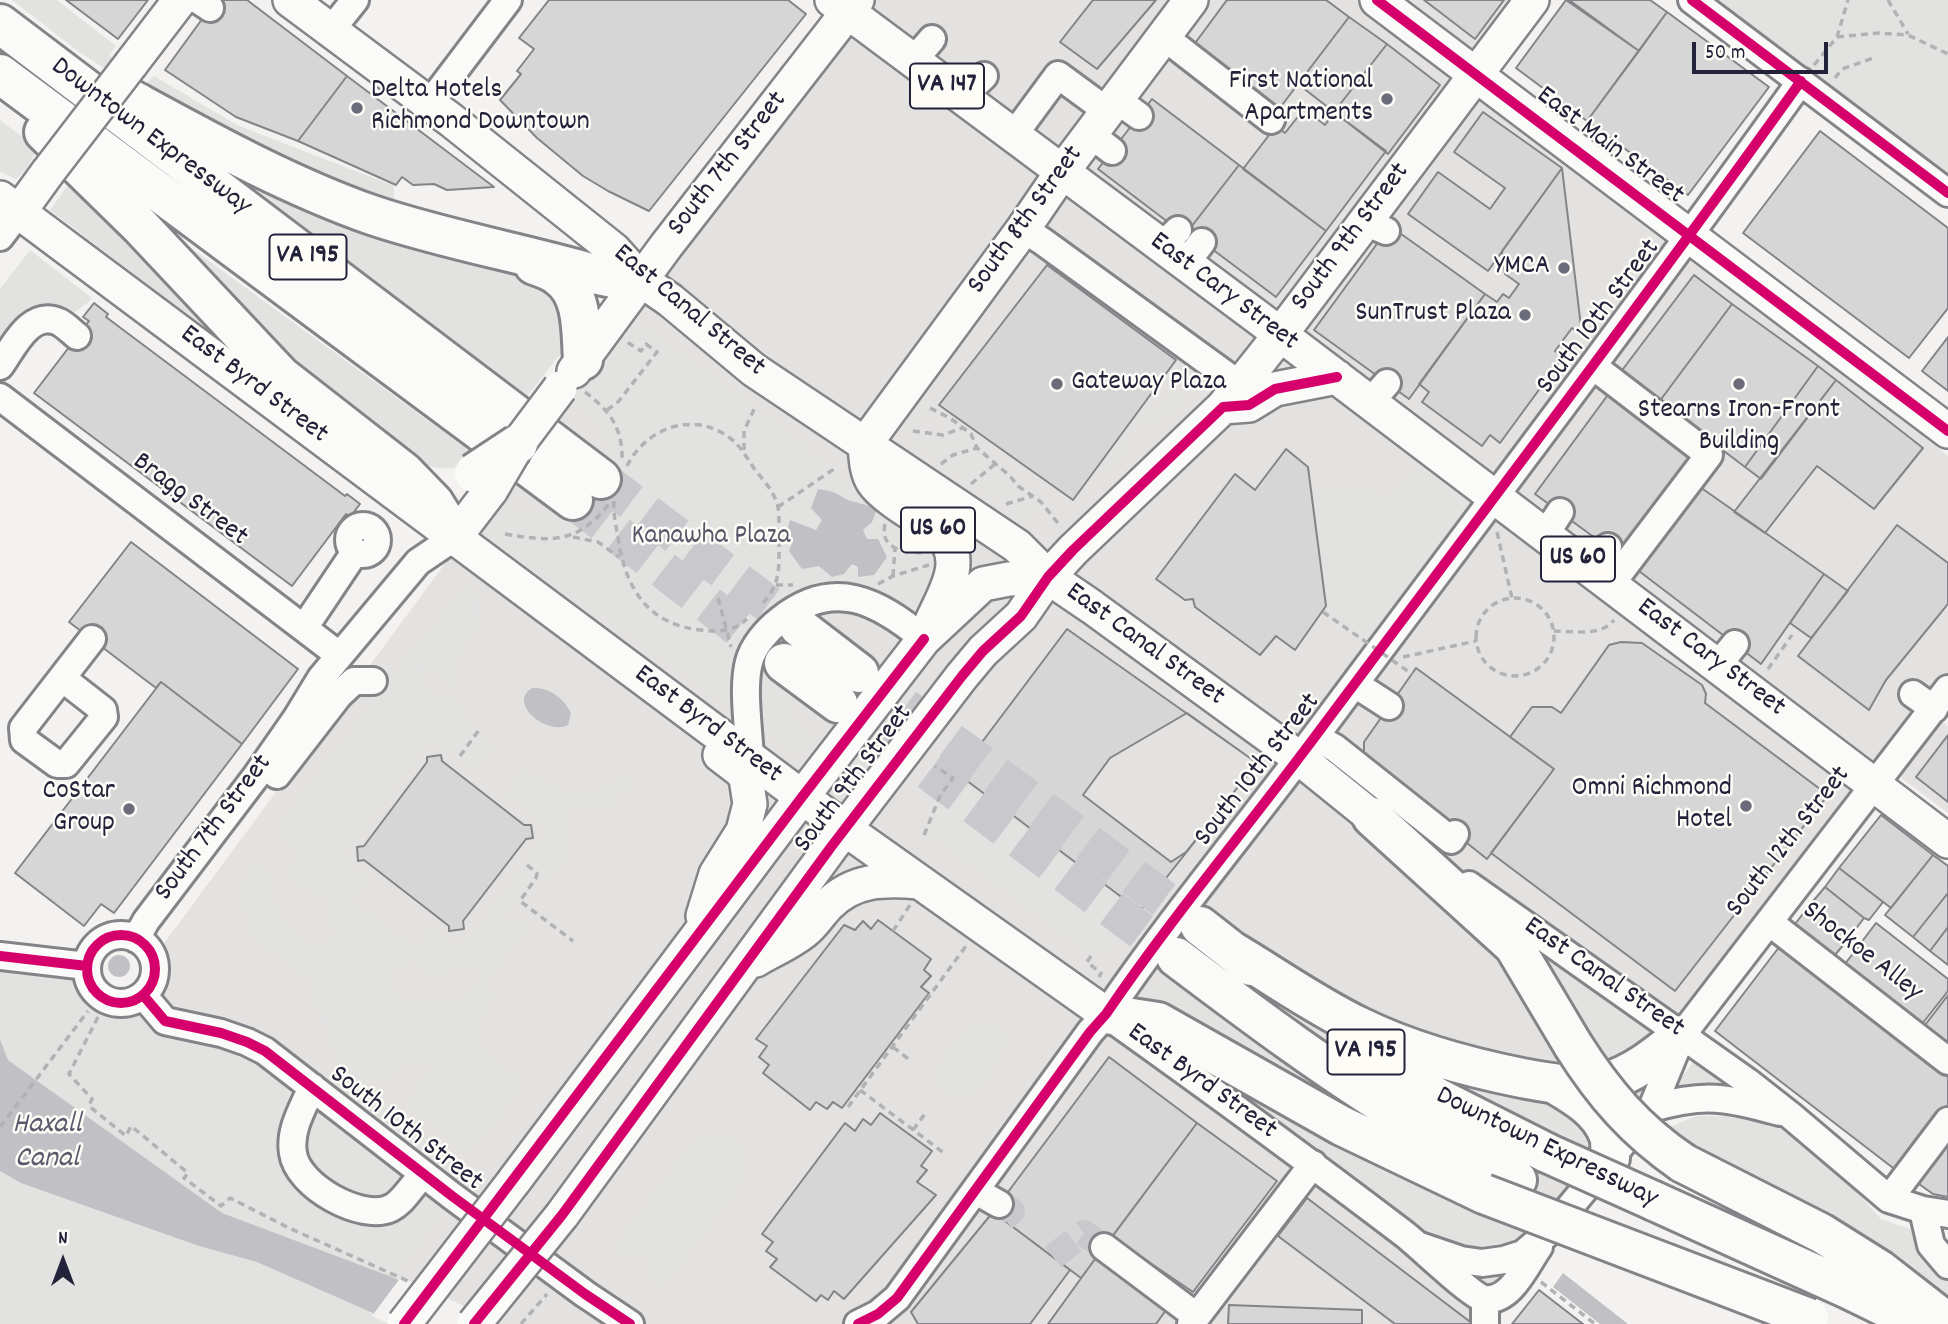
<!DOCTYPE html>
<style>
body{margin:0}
#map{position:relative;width:1948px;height:1324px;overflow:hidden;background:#f3f2f0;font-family:Dekko,sans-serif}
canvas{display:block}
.north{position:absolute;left:28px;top:1226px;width:70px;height:70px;-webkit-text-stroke:5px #fdfcf7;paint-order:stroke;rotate:0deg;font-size:19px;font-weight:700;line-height:28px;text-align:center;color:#22223b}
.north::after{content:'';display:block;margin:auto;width:24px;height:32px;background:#22223b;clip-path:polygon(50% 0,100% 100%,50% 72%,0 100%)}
.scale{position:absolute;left:1692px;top:42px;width:136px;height:32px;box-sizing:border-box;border:4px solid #22223b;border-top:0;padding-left:9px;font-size:21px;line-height:24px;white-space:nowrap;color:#22223b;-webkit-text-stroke:5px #fdfcf7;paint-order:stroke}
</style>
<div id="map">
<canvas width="1948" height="1324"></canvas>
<div class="north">N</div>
<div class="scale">50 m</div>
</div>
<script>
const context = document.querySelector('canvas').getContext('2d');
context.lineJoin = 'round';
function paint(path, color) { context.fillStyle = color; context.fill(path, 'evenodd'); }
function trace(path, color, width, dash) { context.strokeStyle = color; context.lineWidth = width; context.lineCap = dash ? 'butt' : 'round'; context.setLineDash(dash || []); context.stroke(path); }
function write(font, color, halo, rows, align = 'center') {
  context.font = font + ' Dekko,sans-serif'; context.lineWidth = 5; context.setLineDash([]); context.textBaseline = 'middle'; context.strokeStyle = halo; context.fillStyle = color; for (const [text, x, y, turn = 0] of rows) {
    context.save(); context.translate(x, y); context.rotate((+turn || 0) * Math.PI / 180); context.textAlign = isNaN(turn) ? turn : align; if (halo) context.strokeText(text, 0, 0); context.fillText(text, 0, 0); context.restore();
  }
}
const built = new Path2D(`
 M862 0H1531L1476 75 1948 456V690L1487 1299 1486 1324H0V1165Z
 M1938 719 1948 726V813L1896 774Z`);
const green = new Path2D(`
 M12 0H57L116 46 109 55 146 84 154 76 237 125 394 186V206L176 114 79 52Z
 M1716 0H1948V174Z
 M0 120 38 149 27 168 16 179 0 172Z
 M150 120 553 281 568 335 562 352 525 399Z
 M74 177 272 380 50 210Z
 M132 205 478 457C458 471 442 471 420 463L293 373Z
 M30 250 92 298C85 307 77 308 71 317L0 350V289Z
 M635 324 805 447 803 451 932 546V575L890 629 866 612 813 608 784 644 787 718 811 738 800 753 484 529 502 506 525 520 592 494 617 457 596 419 579 405 573 397Z
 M1176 362 1196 377 1189 389 1182 384 1185 376 1174 364Z
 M1175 393 1181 398 1166 413 1150 423 1141 418 1146 413 1160 409Z
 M923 403 928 406C921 416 914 432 900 426L899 424 904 418 914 417Z
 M926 435 943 441 955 437 965 438 970 444 938 456 931 449 916 442 917 438Z
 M1122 443 1128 447 1122 456 1100 474Z
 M974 454 984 468 972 476 967 477 957 468 947 464 958 457Z
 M1426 463 1480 502 1376 639 1326 606 1312 496 1370 488 1375 498C1388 505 1399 499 1400 484L1410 482Z
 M992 475C1004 475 1013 487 1023 494L1013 497C999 490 995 495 979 486V481L987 480Z
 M1037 502 1040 505 1039 508 1027 517 1015 511V507Z
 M464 590 478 600 475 615 479 619 454 659 452 682 429 666 419 668 415 674 419 683 434 702 452 698 464 721 473 731 457 754 440 741 424 743 344 849 346 866 365 880 349 902 416 952 432 931 451 945 468 943 524 869 532 874 504 914V921L512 930 517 924 525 926 485 978C466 945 459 966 434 974L427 972 416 960 396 962 386 971C386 1012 442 1011 468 997 472 994 476 989 480 985L492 996C486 1005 477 1014 474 1024 466 1051 504 1069 521 1082L469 1150 409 1104 434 1072 430 1064C418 1060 402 1062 392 1070 390 1071 386 1077 383 1078 375 1082 343 1064 337 1058L333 1040 317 1000 315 980 256 935 242 901 244 888 257 865C273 873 268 890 272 905 279 932 308 954 335 942 340 930 334 926 331 916 329 910 332 906 329 900 321 887 305 891 297 879 288 868 302 859 295 848 293 843 286 841 282 838L283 824 418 647 421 649Z
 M479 736 490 745 475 767 463 759Z
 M526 773C563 796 585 806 623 779L631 786 626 792 619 791 608 805 591 800 569 806C549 833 584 857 540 880L539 871 529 862 548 837 546 821 510 795Z
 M958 781 1123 907 1127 913 1122 929 1105 950 1089 951 928 830 942 801Z
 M1536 955 1651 1035 1635 1053 1603 1068Z
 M0 956 87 972 93 989 106 1000 123 1003 138 999 221 1033 452 1196 392 1277 222 1213 8 1060 0 1039Z
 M1163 974 1298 1077 1174 1016C1157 1000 1153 996 1163 974Z
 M980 1026C1027 1026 983 1077 972 1093 958 1101 946 1096 938 1083 938 1062 960 1033 980 1026Z
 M1171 1045 1532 1228C1521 1232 1508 1240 1496 1242 1461 1247 1431 1231 1402 1216Z
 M1695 1060 1744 1096 1668 1095Z
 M1425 1069 1578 1109 1597 1155 1496 1107Z
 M1697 1116H1737L1792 1132 1826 1157 1881 1219 1910 1229 1932 1262 1948 1274V1304L1661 1130Z
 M716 1137C736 1140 748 1157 742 1178L664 1282 653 1273 656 1264 651 1253 639 1250 629 1255 618 1247 693 1146 699 1141Z
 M0 1171 21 1183 199 1246 257 1262 398 1324H0Z`);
const water = new Path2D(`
 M818 489C830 491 834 491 844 498 853 503 867 504 877 509L872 522 863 530 867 539H878L887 557 874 575 858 577V567L852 564 844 574 832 577 819 566 802 569 789 551 793 541 787 531 790 520 816 530 822 520 811 508Z
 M532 688C549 687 564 698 571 713L568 725C547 736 507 703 532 688Z
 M108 966a11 11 0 1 1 22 0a11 11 0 1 1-22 0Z
 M0 1039 8 1060 222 1213 392 1277 494 1324H398L257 1262 199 1246 21 1183 0 1171Z
 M1563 1273 1628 1324H1600L1553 1287Z`);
const pier = new Path2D(`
 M401 1277 496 1321 498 1324H389L372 1316Z`);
const building = new Path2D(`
 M66 0H148L118 39Z
 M216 0H247L347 76 298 141 236 117 165 70Z
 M549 0H788L806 14 649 211 608 191 583 176 537 138 500 100 521 74 517 71 534 49 519 38Z
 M1093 0H1156L1097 69 1060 42Z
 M1227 0H1326L1349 17 1276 113 1190 50Z
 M1424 0H1504L1475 39Z
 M1566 0 1639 51 1587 121 1516 68Z
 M1569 0H1650L1667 12 1639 51Z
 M1667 12 1769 87 1688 195 1587 121Z
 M1349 17 1387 44 1334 112 1298 84Z
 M1387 44 1440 85 1388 154 1334 112Z
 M347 76 494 187 447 190 434 184 413 185 402 177 396 185 298 141Z
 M1152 99 1239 165 1185 235 1098 169Z
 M1304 109 1325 125 1334 112 1386 151 1326 231 1243 169 1276 126 1285 133Z
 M1483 112 1562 168 1488 271 1408 214 1438 172 1490 209 1505 188 1454 152Z
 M1820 131 1948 228V308L1909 358 1743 233Z
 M1239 165 1326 231 1276 297 1188 231Z
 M1562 168 1582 335 1572 328 1555 351 1563 357 1500 443 1490 435 1482 446 1422 402 1429 392 1419 384 1485 294 1497 302 1503 294 1509 298 1519 284 1505 274 1502 251Z
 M1390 226 1485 294 1409 399 1314 330Z
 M1047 265 1176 360 1073 500 939 405Z
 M1694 275 1732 304 1659 402 1620 373Z
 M94 303 108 314 106 317 345 496 347 494 360 504 350 517 346 514 292 586 34 393 89 321 83 317Z
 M1732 304 1818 366 1745 467 1659 402Z
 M1948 337V391L1922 371Z
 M1818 366 1836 380 1761 479 1745 467Z
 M1836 380 1923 448 1874 509 1817 466 1765 533 1734 512Z
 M1610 392 1700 457 1621 557 1535 494Z
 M1286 449 1308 467 1326 606 1295 650 1276 636 1260 655 1195 607 1193 599 1185 600 1156 579 1235 474 1255 490Z
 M1700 487 1824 574 1761 664 1635 568Z
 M1897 525 1948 563V604L1886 680 1869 710 1798 656Z
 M131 542 298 669 242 744 161 682 156 688 69 622Z
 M1824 574 1848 591 1811 638 1790 623Z
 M1067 629 1257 763 1140 911 958 774Z
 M1621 642 1642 643 1702 685 1706 694 1705 703 1828 795 1675 991 1491 853 1554 769 1510 737 1532 707H1552L1561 713 1609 645Z
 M1416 668 1554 769 1487 859 1364 761V742Z
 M161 682 242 744 114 913 101 904 84 926 15 873Z
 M1187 713 1257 763 1186 852 1171 862 1083 795 1110 758Z
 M1948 735V802L1916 777Z
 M441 755 442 761 524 825H531L533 838 526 839 463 921 464 929 449 931V926L364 860 358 861 357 847 364 846 427 762V757Z
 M1881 815 1933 855 1891 908 1839 868Z
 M1933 855 1948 866V893L1913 937 1885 915Z
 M1839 868 1883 902 1869 920 1864 918 1825 887Z
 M1825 887 1864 918 1849 938 1809 906Z
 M1948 893V927L1930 951 1913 937Z
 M1809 906 1849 938 1835 955 1795 924Z
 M878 920 931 959 924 970 931 976 921 987 929 993 842 1108 833 1102 827 1109 816 1102 810 1110 763 1073 769 1065 759 1057 767 1046 756 1039 844 925 855 930 863 921 871 929Z
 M1876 923 1948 979V991L1922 1024 1845 964Z
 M1948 927V965L1930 951Z
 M1783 942 1948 1069V1105L1897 1171 1715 1031Z
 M1948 995V1048L1922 1029Z
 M1109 1057 1197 1123 1081 1278 993 1212Z
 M880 1113 932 1151 921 1166 927 1170 917 1182 936 1195 844 1299 834 1291 828 1300 821 1295 816 1301 770 1267 777 1259 766 1251 773 1242 762 1234 845 1123 855 1131 863 1119 871 1125Z
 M1197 1123 1277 1181 1193 1292 1112 1237Z
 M1948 1142V1197L1933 1194 1919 1184Z
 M1307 1198 1473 1324H1395L1278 1236Z
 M993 1212 1070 1270 1030 1324H918L911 1312Z
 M1095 1259 1166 1310 1156 1324H1048Z
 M1539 1290 1583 1324H1512Z
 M1229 1305 1362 1310V1324H1228Z`);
const minorTunnel = new Path2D(`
 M999 1204 1012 1211 1003 1219
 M1053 1257 1084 1233 1104 1247`);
const highwayTunnel = new Path2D(`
 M601 479 799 627
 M573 500 784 663
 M859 673 1200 926
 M838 703 1176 957`);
const path = new Path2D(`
 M1888 0 1908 34
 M1837 37 1879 33 1908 35 1948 54
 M1814 65 1837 37 1848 0
 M1835 78 1842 69 1876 57
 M585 392C610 411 623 428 622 461
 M930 408 950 418 971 434 977 448 1010 476 1018 486 1041 502 1061 527
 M607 410 618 402 657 352 646 344 641 351 627 342
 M913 431 943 435 962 428
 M744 450V431L755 407
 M941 464 953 455 977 448
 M627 466C646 428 693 410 730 438 742 447 747 459 756 471 765 482 775 493 778 507 780 519 778 533 779 545 779 570 780 585 762 604
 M971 484 995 464
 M614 501C613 517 617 529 619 544 627 591 650 625 701 630 719 632 733 632 747 619
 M1006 504 1033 496
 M778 507 834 469
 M885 524C879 550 905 552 924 553
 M1497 532 1512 598
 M505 534C552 542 577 544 609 504
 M573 537 598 542 619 557
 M893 576 895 548
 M878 584 893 576 929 565
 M776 585H793
 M718 598 731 647
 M1476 637a39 39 0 1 1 78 0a39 39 0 1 1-78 0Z
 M1554 631C1573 631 1601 637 1614 620
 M1403 657 1476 641
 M1768 669 1792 635
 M460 756 479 730
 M924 835 940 796 953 778 935 766
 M527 865 537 873 536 878 520 901 573 941
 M893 931 910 905
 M1091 956 1087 962 1101 973 1099 977
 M98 1017 69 1074 92 1099 89 1106 126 1136 131 1126 188 1173 184 1178 221 1206 230 1198 289 1228 408 1281
 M893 1047 911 1061
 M860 1090 944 1153
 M848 1107 966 946
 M0 1127 88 1011
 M913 1130 927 1111
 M1541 1282 1595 1324
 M521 1324 547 1294`);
const minor = new Path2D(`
 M198 0 210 8
 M1692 0 1948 193
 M331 30 355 0
 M1163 36 1271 120
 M913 61 932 39
 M962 97 984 76
 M1116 99 1139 116
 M430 103 508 0
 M1090 134 1112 151
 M1013 136 1058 75 1107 111
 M1365 222 1386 231
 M1023 229 1042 241 1240 385
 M0 237 19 212
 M1162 246 1178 230
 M1185 264 1202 242
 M0 366C13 348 30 309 59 322 65 325 72 332 77 336
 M1593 366 1709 455 1621 571
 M0 397 339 655
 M1370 402 1387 383
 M349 540a14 14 0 1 1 28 0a14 14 0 1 1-28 0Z
 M1545 535 1560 512
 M1590 568 1608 547
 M304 628 355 552
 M1718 665 1735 644
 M62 678 103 710 104 717 66 764H57L24 740 23 728 92 639
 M1355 684 1389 706
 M1913 694 1934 709
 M1315 737 1335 748 1451 840 1455 834
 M750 759C749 731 742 688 749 662 753 646 767 630 780 620 834 577 878 601 924 639
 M277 775 339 695 354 681H373
 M1469 885 1748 1082 1790 1115 1889 1199 1923 1210 1948 1214
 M1769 922 1948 1061
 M87 969a34 34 0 1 1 68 0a34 34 0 1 1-68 0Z
 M136 939 146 921 257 775 296 719 321 678 418 562 455 537
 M0 956 87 966
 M143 995 165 1021 221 1033 247 1042 265 1051 452 1196 585 1294 630 1324
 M1112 1019C1210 1089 1307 1160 1403 1233 1418 1244 1472 1297 1485 1299 1511 1302 1526 1265 1539 1247
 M312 1087C303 1108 289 1130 293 1153 297 1186 362 1222 391 1208 401 1203 407 1193 414 1185
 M1652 1108C1707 1092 1727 1098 1780 1112
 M976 1191 999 1204
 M1889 1199 1948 1121
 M1923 1210 1931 1245 1948 1265
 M1420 1246 1461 1260 1482 1263 1504 1260 1523 1254 1550 1231 1652 1108 1682 1035 1948 689
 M1104 1247 1196 1316
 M1485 1299V1324
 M858 1324 878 1314 897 1298 1090 1032 1106 1014C1172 917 1247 828 1317 734 1479 517 1643 302 1801 81
 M1191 1324 1313 1164`);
const major = new Path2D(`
 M290 0 451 120 614 250 641 280 670 300 754 370 1017 546 1048 577 1092 607 1299 758 1372 817
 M832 0 1260 319 1948 841
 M1377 0 1948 431
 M131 64 180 0
 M0 198 845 829 1106 1014
 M19 212 48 172
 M574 371 666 246 857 0
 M1223 407 1249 405 1275 389 1337 377
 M865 444 1023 229 1062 172 1191 0
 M865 444C866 456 866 471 873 482 883 498 923 520 939 531 968 559 945 592 932 621
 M455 537 491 490
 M703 916 716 874 743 831 750 804 746 778 741 771 720 755
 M756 960C772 950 793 942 807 929 815 922 821 912 828 905 854 879 884 879 919 882
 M514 1181 802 797 924 639 983 584 1009 579 1048 577
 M562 1215 831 847 962 676 983 651 1021 616 1048 577 1073 550 1223 407 1280 335 1532 0`);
const highway = new Path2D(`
 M0 24 601 479
 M0 74 573 500
 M129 98C208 141 287 185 372 215 446 240 523 253 598 275L617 279 641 280
 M44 132 140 226 281 376 404 472 434 503 455 537
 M534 265C543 268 552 271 559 277 584 295 581 333 583 360
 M799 627 859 673
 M784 663 838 703
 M1372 817 1514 946 1573 1045
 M1200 926 1251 966
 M1232 951C1274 976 1316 1006 1360 1027 1411 1052 1467 1067 1522 1078 1549 1083 1579 1089 1606 1082 1636 1073 1658 1054 1682 1035
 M1176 957C1254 1016 1333 1075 1418 1126 1450 1146 1484 1162 1517 1180
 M1106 1014 1158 1022 1342 1126 1484 1194
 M1349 1040 1436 1097 1547 1153
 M1553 1083C1575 1096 1600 1110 1609 1136 1611 1142 1610 1151 1610 1158
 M1683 1163 1821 1233 1880 1270 1948 1323
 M1654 1201 1848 1289 1920 1324`);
const pathBridge = new Path2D(`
 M1323 612 1412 674`);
const majorBridge = new Path2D(`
 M48 172 131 64
 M491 490 518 444 560 388
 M404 1324 514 1181
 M474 1324 562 1215`);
const highwayBridge = new Path2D(`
 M474 473 518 444
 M1573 1045C1604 1094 1635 1130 1683 1163
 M1547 1153 1654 1201
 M1484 1194 1809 1318`);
const cycleway = new Path2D(`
 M1377 0 1948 431
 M1692 0 1948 193
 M87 969a34 34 0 1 1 68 0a34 34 0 1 1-68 0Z
 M0 956 87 966
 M143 995 165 1021 221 1033 247 1042 265 1051 452 1196 585 1294 630 1324
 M404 1324 802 797 924 639
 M474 1324 562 1215 831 847 962 676 983 651 1021 616 1048 577 1073 550 1223 407 1249 405 1275 389 1337 377
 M858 1324 878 1314 897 1298 1090 1032 1106 1014C1172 917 1247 828 1317 734 1479 517 1643 302 1801 81`);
const markers = [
 [1387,99,7,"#6b6b7a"],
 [357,108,7,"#6b6b7a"],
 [1564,268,7,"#6b6b7a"],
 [1525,315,7,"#6b6b7a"],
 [1057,384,7,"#6b6b7a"],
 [1739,384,7,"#6b6b7a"],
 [1746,806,7,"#6b6b7a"],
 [129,809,7,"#6b6b7a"]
];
const shields = [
 [947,86,74],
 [308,257,77],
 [938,530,74],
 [1578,559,74],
 [1366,1052,77]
];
const shieldNames = [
 ["VA 147",947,86],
 ["VA 195",308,257],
 ["US 60",938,530],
 ["US 60",1578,559],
 ["VA 195",1366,1052]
];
const poiNames = [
 ["First National",1373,83],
 ["Apartments",1373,115],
 ["Delta Hotels",371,92,"left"],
 ["Richmond Downtown",371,124,"left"],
 ["YMCA",1550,268],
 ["SunTrust Plaza",1511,315],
 ["Gateway Plaza",1071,384,"left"],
 ["Stearns Iron-Front",1739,412,"center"],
 ["Building",1739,444,"center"],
 ["Omni Richmond",1732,790],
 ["Hotel",1732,822],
 ["CoStar",115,793],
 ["Group",115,825]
];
const streetNames = [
 ["Downtown Expressway",150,138,37],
 ["East Main Street",1609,147,37],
 ["South 7th Street",729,165,-52],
 ["South 8th Street",1027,221,-54],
 ["South 9th Street",1352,238,-53],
 ["East Cary Street",1223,293,37],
 ["East Canal Street",688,312,40],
 ["South 10th Street",1600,318,-53],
 ["East Byrd Street",253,386,37],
 ["Bragg Street",189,501,37],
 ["East Canal Street",1144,646,36],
 ["East Cary Street",1710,659,37],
 ["East Byrd Street",707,726,37],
 ["South 10th Street",1259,771,-52],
 ["South 9th Street",855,780,-53],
 ["South 7th Street",215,829,-53],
 ["South 12th Street",1790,843,-52],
 ["Shockoe Alley",1861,953,38],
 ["East Canal Street",1603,979,35],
 ["East Byrd Street",1201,1083,36],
 ["South 10th Street",405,1130,38],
 ["Downtown Expressway",1546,1149,26]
];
const parkNames = [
 ["Kanawha Plaza",711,538]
];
const waterNames = [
 ["Haxall",47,1127],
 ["Canal",47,1161]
];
paint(built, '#e3e2e1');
paint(green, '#e2e2e1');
paint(water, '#c1c1c5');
paint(pier, '#f3f2f0');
paint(building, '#d7d6d6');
trace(building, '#848488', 2);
trace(minorTunnel, '#c9c8cc', 26, [26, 13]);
trace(highwayTunnel, '#c9c8cc', 38, [38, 19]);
trace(minor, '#848488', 32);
trace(major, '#848488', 38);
trace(highway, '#848488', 44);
trace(path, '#b2b2b4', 3.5, [7, 5]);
trace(minor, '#fafaf8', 26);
trace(major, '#fafaf8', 33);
trace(highway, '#fafaf8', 38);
trace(majorBridge, '#848488', 38, []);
trace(highwayBridge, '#848488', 44, []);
trace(pathBridge, '#b2b2b4', 3.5, [7, 5]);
trace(majorBridge, '#fafaf8', 33);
trace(highwayBridge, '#fafaf8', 38);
trace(cycleway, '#d6006c', 10);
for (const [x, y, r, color] of markers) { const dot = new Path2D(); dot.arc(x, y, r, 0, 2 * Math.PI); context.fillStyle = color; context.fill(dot); trace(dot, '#fdfcf7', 2.5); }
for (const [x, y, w] of shields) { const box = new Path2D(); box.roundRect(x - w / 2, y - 22.5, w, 45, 5); context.fillStyle = '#fdfcf7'; context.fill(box); trace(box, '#22223b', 2); }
write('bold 26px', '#22223b', null, shieldNames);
write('28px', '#22223b', '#fdfcf7', poiNames, 'right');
write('28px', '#22223b', '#fdfcf7', streetNames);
write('28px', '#585769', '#fdfcf7', parkNames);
write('italic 30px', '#59596b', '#fdfcf7', waterNames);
</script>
